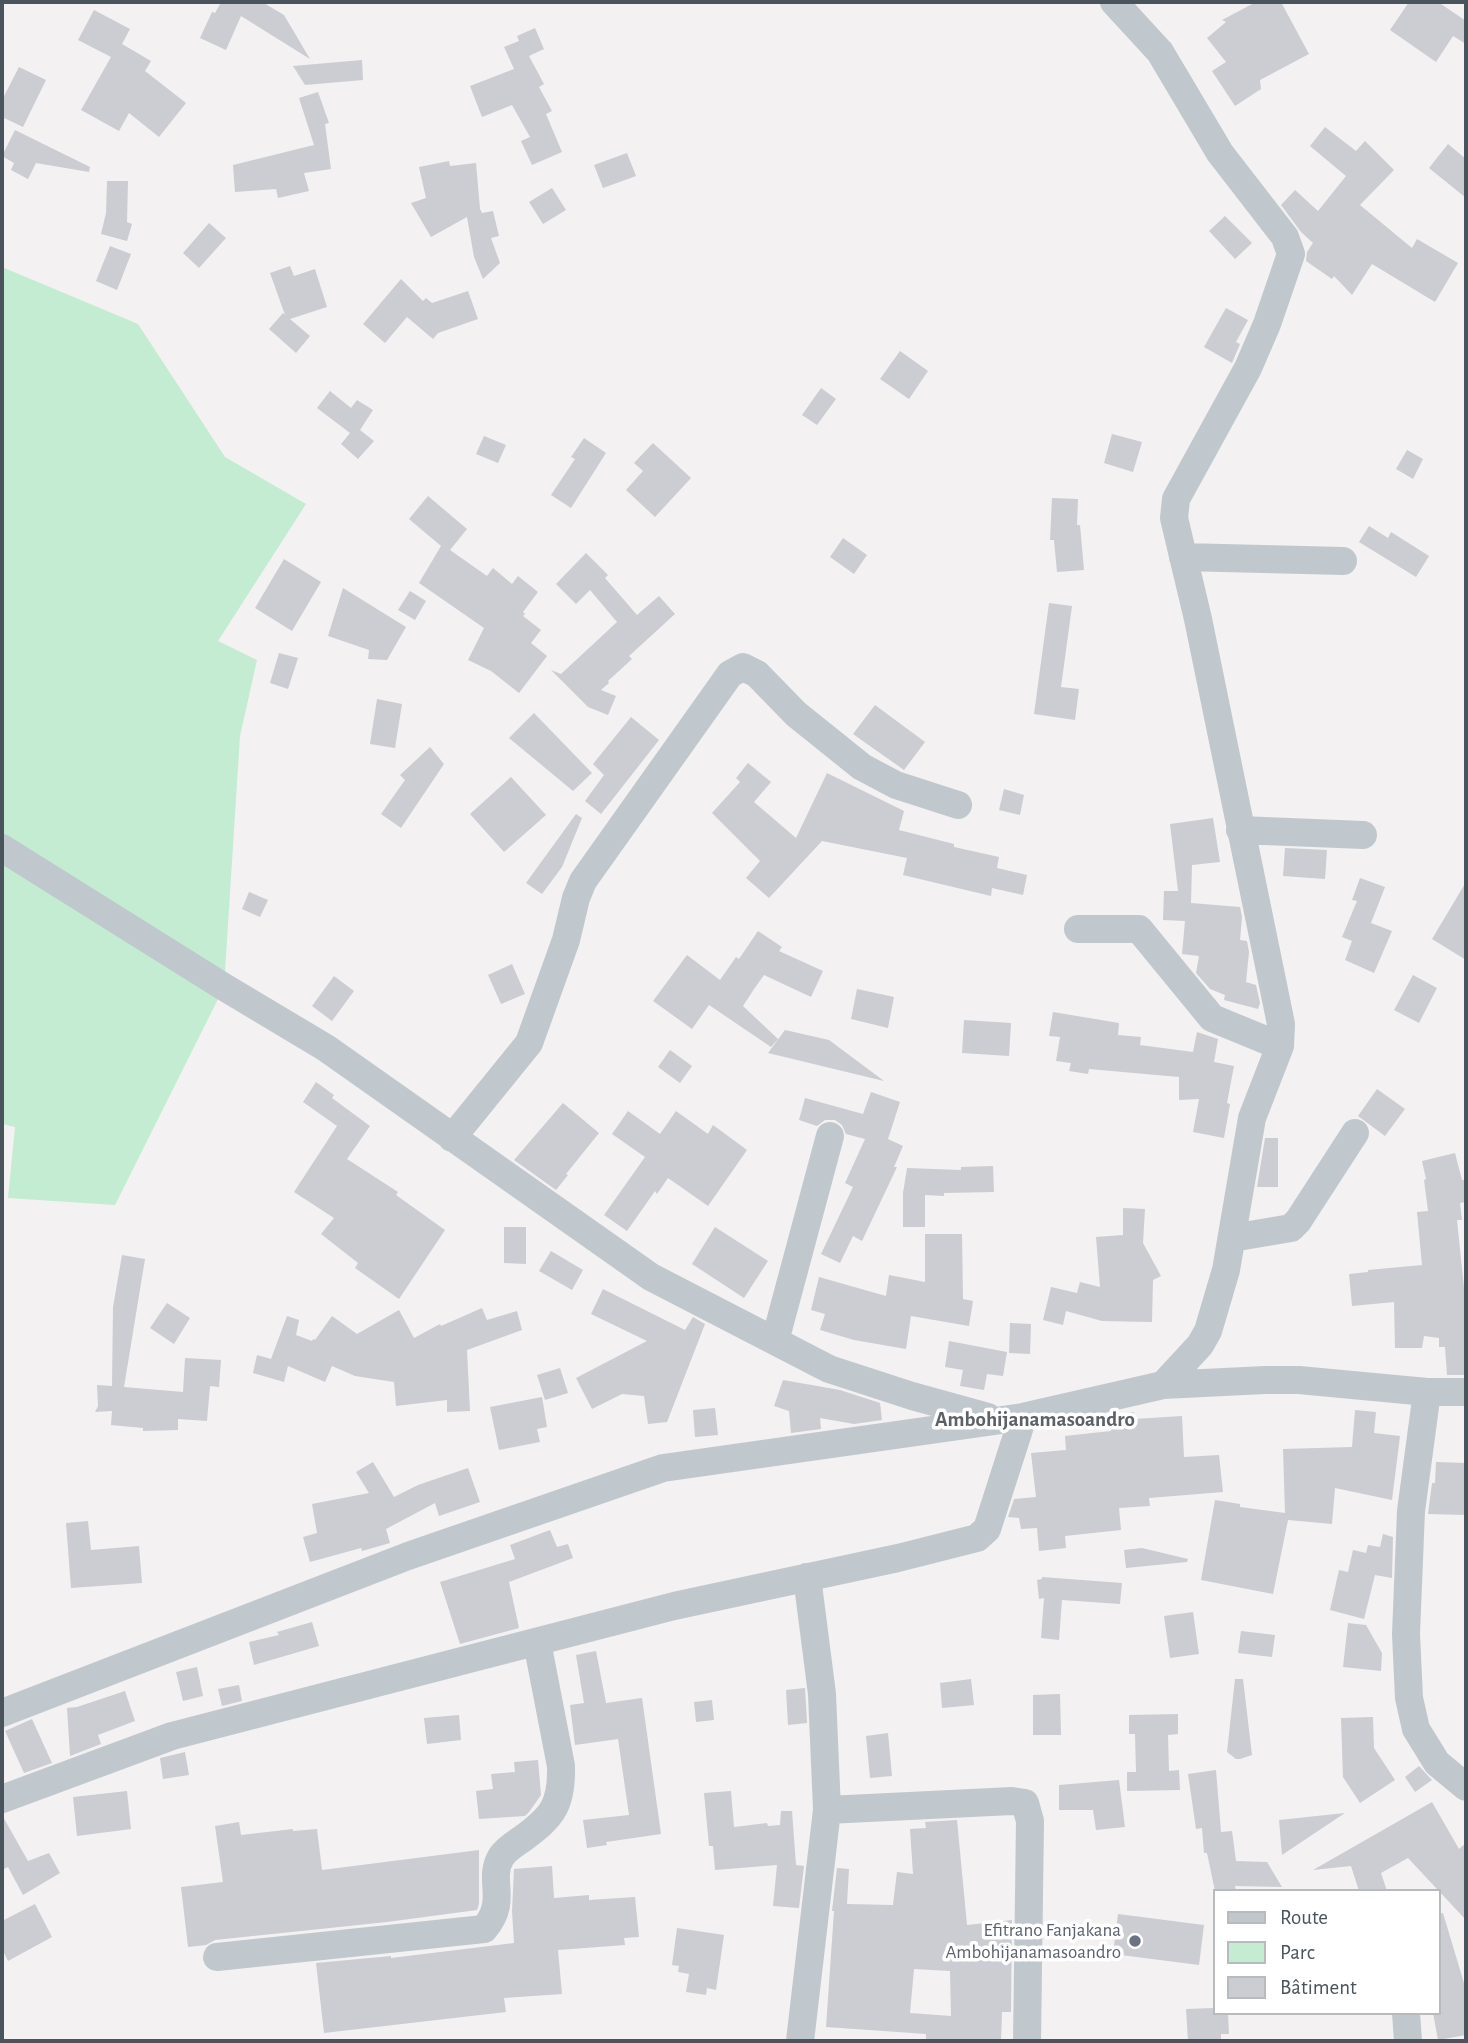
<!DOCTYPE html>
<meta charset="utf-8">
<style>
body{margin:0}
#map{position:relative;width:1468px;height:2043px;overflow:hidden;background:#f3f1f1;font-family:"Alegreya Sans",sans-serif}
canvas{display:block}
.frame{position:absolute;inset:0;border:4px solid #4a545c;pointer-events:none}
.legend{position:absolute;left:1213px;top:1889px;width:228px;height:126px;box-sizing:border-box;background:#fff;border:2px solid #b7bbbe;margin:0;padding:9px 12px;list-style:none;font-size:21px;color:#4a545c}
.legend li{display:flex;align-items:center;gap:14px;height:35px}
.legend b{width:35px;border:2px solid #b7bbbe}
</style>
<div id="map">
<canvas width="1468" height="2043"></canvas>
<div class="frame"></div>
<ul class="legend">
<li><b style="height:9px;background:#c0c8ce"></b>Route</li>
<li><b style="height:19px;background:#c3ecd2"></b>Parc</li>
<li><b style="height:19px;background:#cbcdd2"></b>Bâtiment</li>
</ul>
</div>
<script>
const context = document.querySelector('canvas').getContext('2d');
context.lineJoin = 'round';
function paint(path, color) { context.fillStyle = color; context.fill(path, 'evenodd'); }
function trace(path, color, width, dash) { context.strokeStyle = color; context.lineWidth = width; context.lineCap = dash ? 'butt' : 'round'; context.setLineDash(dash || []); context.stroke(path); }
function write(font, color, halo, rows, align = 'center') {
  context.font = font + ' "Alegreya Sans",sans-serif'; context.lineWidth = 7; context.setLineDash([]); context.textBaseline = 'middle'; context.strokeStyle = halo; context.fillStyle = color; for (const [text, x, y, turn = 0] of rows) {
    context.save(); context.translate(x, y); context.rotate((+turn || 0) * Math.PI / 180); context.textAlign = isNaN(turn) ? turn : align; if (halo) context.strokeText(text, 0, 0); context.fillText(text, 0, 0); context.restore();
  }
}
const green = new Path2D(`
 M2 267 138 324 225 457 306 504 218 641 257 660 240 736 224 987 115 1205 8 1198 15 1127 2 1124Z`);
const building = new Path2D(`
 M218 2H262L284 15 310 59 241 16 226 50 200 38 212 12 215 13 220 4Z
 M1256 2H1281L1309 54 1260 80 1261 89 1235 106 1212 71 1226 62 1207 38 1226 22 1222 20Z
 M1409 2H1438L1466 21V44L1453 36 1436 62 1390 30Z
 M94 10 130 29 122 44 151 61 145 71 186 103 159 137 129 113 119 131 81 110 111 57 78 40Z
 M535 28 544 49 529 56 544 84 539 87 552 111 546 114 562 152 532 165 521 141 530 137 512 105 482 117 470 86 514 69 504 47 519 41 517 36Z
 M362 60 363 80 305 85 293 66Z
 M19 67 46 80 23 127 2 117 3 98Z
 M318 92 329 123 325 124 331 169 304 173 309 191 278 198 276 189 235 192 233 165 314 145 299 98Z
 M1325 127 1356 151 1365 141 1394 170 1360 205 1412 248 1417 239 1458 263 1435 302 1372 264 1352 295 1334 276 1332 279 1306 261 1307 252 1313 243 1301 232 1281 205 1295 190 1318 211 1346 176 1310 146Z
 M15 130 90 167 89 172 36 163 28 179 11 170 14 163 2 156Z
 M1448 144 1466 159V198L1429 168Z
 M627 153 636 176 603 188 594 165Z
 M449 161 450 166 476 163 480 209 482 213 493 211 499 236 491 238 500 263 483 279 474 257 467 217 431 237 411 203 426 198 419 167Z
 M107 181H128L127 222 132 224 127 241 101 234 106 213Z
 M552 188 566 210 543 224 529 202Z
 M1225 216 1252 243 1235 259 1209 231Z
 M209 223 226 238 199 268 183 253Z
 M110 246 131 254 117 290 96 281Z
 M290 266 294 276 315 269 327 307 290 319 310 336 296 353 269 329 283 313 285 315 270 273Z
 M401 279 423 301 426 298 432 303 468 291 478 319 438 333 433 339 407 317 385 343 363 324Z
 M1226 308 1248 320 1236 342 1240 344 1232 363 1204 347Z
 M900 351 928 371 909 399 880 379Z
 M821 388 836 399 817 425 802 415Z
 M330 391 351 408 357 400 373 410 360 430 374 441 358 459 341 444 350 433 317 408Z
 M1112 434 1142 442 1133 472 1104 463Z
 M484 436 506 445 498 463 476 454Z
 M584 438 606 453 571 508 551 495 575 459 571 457Z
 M653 443 691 478 655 517 626 490 643 471 634 463Z
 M1407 450 1423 459 1413 479 1396 469Z
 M428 496 467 529 450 550 487 576 493 568 512 584 518 576 538 592 523 612 525 614 523 616 541 630 531 643 547 656 519 693 491 671 468 660 484 628 419 583 441 546 409 519Z
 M1052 498 1078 499 1077 525H1080L1084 570 1057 572 1054 540H1050Z
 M1369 526 1388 538 1391 532 1429 556 1416 577 1359 542Z
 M843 538 867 555 854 574 830 557Z
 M586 553 608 575 605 578 637 615 659 596 675 614 629 656 632 659 608 681 609 683 601 690 616 696 608 715 588 707 551 670 561 674 617 622 590 590 576 604 556 584Z
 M284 559 321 582 292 631 255 608Z
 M343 588 406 627 387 660 368 659 369 650 328 636Z
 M410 591 426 601 415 620 398 610Z
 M1049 603 1072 606 1061 687 1079 689 1075 720 1034 714Z
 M279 653 298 658 288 689 270 683Z
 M377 699 402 704 395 748 370 744Z
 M875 705 925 742 904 770 853 734Z
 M534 713 592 773 573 791 509 738Z
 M631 717 659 740 601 814 585 801 604 775 593 764Z
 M430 747 444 764 401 828 381 814 405 780 400 775Z
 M748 763 771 782 754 802 796 838 827 773 904 811 899 830 954 844V847L999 857 997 868 1027 875 1023 895 992 888 991 896 903 875 907 858 822 841 769 898 746 878 760 861 712 813 740 782 736 778Z
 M511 777 546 815 504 852 470 814Z
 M1004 789 1024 795 1020 815 999 810Z
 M576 814 582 818 562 867 542 894 526 883Z
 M1213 818 1220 862 1192 865 1191 903 1240 907 1242 917 1240 940 1247 941 1249 952 1246 982 1256 985 1260 1003 1258 1009 1224 1000 1225 995 1210 989 1196 973 1199 956 1182 954 1185 921 1163 920 1164 891H1178L1170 824Z
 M1285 848 1327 850 1325 879 1283 876Z
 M1360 878 1385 887 1371 923 1392 931 1374 973 1345 960 1352 941 1342 937 1357 901 1352 900Z
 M1466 882V960L1432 939Z
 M249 892 268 900 260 917 242 909Z
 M758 931 782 947 779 951 823 971 811 997 764 975 754 989 743 1006 778 1039 771 1047 709 1005 692 1029 653 1001 687 955 720 980 736 957 739 959Z
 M512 964 525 994 501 1004 488 975Z
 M1413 975 1437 988 1419 1023 1394 1010Z
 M334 976 354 991 332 1021 312 1006Z
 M857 989 894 997 888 1028 851 1019Z
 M1053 1012 1119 1023 1118 1035 1141 1037 1140 1045 1193 1052 1197 1032 1218 1039 1214 1062 1234 1066 1227 1103 1230 1104 1224 1138 1193 1132 1199 1099 1179 1100V1077L1089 1069 1088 1074 1069 1071 1071 1063 1056 1061 1060 1037 1049 1036Z
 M964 1020 1011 1023 1009 1056 962 1053Z
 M785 1030 829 1040 884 1081 768 1053Z
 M670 1050 692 1066 680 1083 658 1067Z
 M316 1082 334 1095 332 1098 370 1126 347 1159 398 1192 396 1195 445 1230 399 1299 355 1268 358 1263 321 1234 334 1218 294 1192 337 1126 303 1102Z
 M1377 1089 1405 1109 1385 1136 1358 1116Z
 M871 1092 900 1102 888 1139 903 1146 894 1167H897L862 1241 853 1236 840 1263 821 1254 853 1187 845 1183 865 1139 846 1134 842 1125 835 1120H825L817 1126 799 1120 805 1098 863 1114Z
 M563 1103 599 1133 566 1174 568 1175 556 1190 514 1160Z
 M628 1111 660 1134 676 1111 708 1134 713 1125 747 1150 708 1206 668 1178 657 1194 655 1191 627 1231 604 1215 645 1157 612 1134Z
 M1265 1138H1278V1187H1257Z
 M1455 1153 1462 1180H1466V1202L1460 1203 1462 1220H1457L1464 1288H1466V1375H1447L1445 1347H1439V1338L1424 1336 1422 1348H1395L1394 1302 1352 1306 1349 1274 1368 1272V1270L1422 1265 1417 1212 1428 1211 1424 1180 1426 1179 1422 1161Z
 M993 1166 994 1192 944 1193V1196L925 1195V1227H903V1193L907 1168 961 1170V1167Z
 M1123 1208 1145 1209 1143 1243 1161 1276 1153 1280 1152 1322 1102 1321 1066 1311 1063 1325 1043 1320 1051 1287 1077 1293 1080 1282 1100 1287 1096 1237 1123 1235Z
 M504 1227H526V1264L504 1263Z
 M715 1227 768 1261 744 1298 692 1264Z
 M925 1234H962L963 1299 973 1301 969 1326 911 1316 906 1349 854 1340 820 1330 825 1314 811 1310 819 1277 886 1296 889 1275 925 1282Z
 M551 1251 583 1270 572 1290 539 1271Z
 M122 1255 145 1259 124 1387 183 1392 185 1358 221 1360 219 1387 210 1386 207 1421 178 1419V1430L143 1431V1428L111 1425 112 1411 95 1412 98 1406 97 1385 112 1386 113 1307Z
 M603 1289 685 1330 693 1317 705 1324 667 1422 648 1424 644 1396 622 1394 592 1409 576 1378 647 1341 591 1314Z
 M167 1303 190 1318 174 1344 150 1328Z
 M482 1308 487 1320 517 1311 522 1330 467 1350 470 1411 447 1412V1400L396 1406 394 1382 355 1376 332 1366 325 1382 288 1366 284 1382 253 1373 257 1355 271 1359 287 1316 299 1320 296 1335 312 1341 313 1339 315 1340 332 1316 357 1334 399 1310 414 1338 440 1324 441 1326Z
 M1010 1323 1031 1324 1030 1354 1009 1353Z
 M949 1341 1007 1352 1003 1376 987 1374 984 1390 960 1386 963 1370 945 1367Z
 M560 1368 568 1393 545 1400 537 1375Z
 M783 1380 840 1390 880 1403 882 1420 854 1424 820 1418 821 1429 791 1433 789 1411 774 1406Z
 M542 1397 547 1427 537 1429 540 1442 499 1450 490 1407Z
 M715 1408 718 1435 695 1437 693 1410Z
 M1355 1410 1376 1412 1374 1433 1400 1436 1392 1500 1335 1488 1332 1524 1288 1520 1273 1594 1201 1580 1215 1500 1240 1504V1507L1285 1513 1283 1449 1352 1447Z
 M1134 1412V1419L1182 1416 1184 1457 1219 1455 1223 1492 1149 1498 1150 1506 1119 1508 1121 1530 1065 1536 1066 1548 1039 1551 1037 1528 1021 1529 1019 1518 1008 1517 1014 1499 1036 1497 1031 1453 1066 1450 1065 1436 1111 1431 1109 1415Z
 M373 1462 394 1497 418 1485 468 1468 480 1502 439 1516 435 1503 386 1529 390 1543 362 1551 361 1548 310 1562 303 1537 317 1533 312 1504 369 1493 356 1472Z
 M1436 1462 1466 1463V1515L1428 1514 1432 1483H1435Z
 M88 1521 91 1550 139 1546 142 1583 71 1588 66 1523Z
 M550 1530 557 1547 568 1544 573 1558 509 1582 519 1628 460 1644 440 1582 515 1559 510 1545Z
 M1383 1534 1393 1537 1392 1578 1375 1575 1364 1619 1330 1610 1339 1570 1348 1572 1353 1550 1366 1553 1368 1545 1380 1547Z
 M1142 1548 1188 1559 1187 1562 1126 1568 1124 1550Z
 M1042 1577 1122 1583 1120 1604 1062 1600 1059 1640 1041 1638 1044 1598 1039 1599 1037 1580 1042 1579Z
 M1193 1612 1199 1654 1170 1658 1164 1616Z
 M312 1622 319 1646 254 1665 249 1642 279 1635 277 1632Z
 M1348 1623 1366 1625 1382 1653 1381 1671 1343 1667Z
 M1241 1631 1275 1635 1272 1657 1238 1653Z
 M596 1651 606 1703 642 1698 661 1834 606 1842 607 1845 587 1848 583 1820 629 1815 618 1739 575 1745 570 1705 584 1703 576 1655Z
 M197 1667 203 1696 183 1701 176 1672Z
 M971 1679 974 1705 942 1708 940 1683Z
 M1235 1679H1243L1252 1755 1240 1759H1236L1227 1752Z
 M239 1685 242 1701 222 1706 218 1689Z
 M805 1688 807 1723 788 1725 786 1690Z
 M125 1691 135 1721 98 1735 101 1744 70 1756 67 1708 77 1707Z
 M1060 1694 1061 1735H1033V1695Z
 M712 1700 714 1720 696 1722 694 1702Z
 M1178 1714V1734L1168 1735 1169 1771 1179 1770 1180 1790 1127 1791V1772H1136L1135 1734H1129V1715Z
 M459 1715 461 1740 427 1744 424 1718Z
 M1373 1717 1374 1748 1395 1780 1360 1803 1343 1777 1341 1718Z
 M32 1719 52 1763 24 1773 5 1731Z
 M888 1733 892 1776 870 1778 866 1736Z
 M185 1752 189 1775 163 1779 160 1758Z
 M538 1760 541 1795 529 1812 525 1816 479 1819 476 1791 493 1789 491 1774 515 1772 514 1762Z
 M1419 1766 1432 1780 1415 1792 1405 1777Z
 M1216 1770 1221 1832 1232 1831 1236 1861 1267 1862 1282 1887 1235 1886 1236 1891H1215L1207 1853H1204L1202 1828 1196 1829 1188 1774Z
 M1119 1780 1125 1827 1096 1830 1093 1810H1059V1785Z
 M127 1791 131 1829 77 1836 73 1797Z
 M731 1791 734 1827 767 1823 768 1826 780 1825 781 1811H792L796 1865 804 1866 799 1908 773 1906 777 1865 715 1870 713 1846H709L704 1793Z
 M1432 1802 1459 1849 1466 1843V1920L1408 1858 1381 1873 1387 1891H1359L1351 1866 1313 1870Z
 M1345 1813 1282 1855 1279 1820Z
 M2 1815 28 1861 49 1853 60 1873 23 1895 8 1867 2 1870Z
 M957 1820 967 1925 1012 1920 1011 2012H1002L1001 2041H926V2034L826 2027 834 1911H832L837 1868 849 1869 847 1904 893 1905 897 1872 913 1874 910 1829 926 1828 925 1822ZM914 1969 950 1971 951 2016 910 2013Z
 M239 1822 241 1835 293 1829V1831L317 1829 322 1870 479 1850V1904L477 1910 387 1922 215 1940 206 1945 188 1947 181 1887 223 1882 215 1826Z
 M552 1866 554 1898 589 1895V1900L635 1897 639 1937 624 1938 625 1945 558 1950 562 1994 504 1998 506 2012 324 2033 316 1963 391 1956V1958L514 1943 512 1911 514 1869Z
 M35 1904 52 1937 8 1961 2 1949V1921Z
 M1443 1913 1466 1990V2035L1438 2040 1433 2013H1438V1914Z
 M1118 1914 1204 1925 1199 1965 1113 1954Z
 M677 1928 724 1935 716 1990 707 1988 706 1995 686 1992 689 1974 678 1972 679 1966 672 1965Z
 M1214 2008V2013H1228L1229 2034H1221V2041H1188L1186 2009Z`);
const minor = new Path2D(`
 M1114 2 1160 52 1220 153 1285 237 1291 254 1267 324 1248 368 1176 499 1174 518 1198 619 1281 1024 1280 1046 1252 1118 1226 1270 1208 1331 1200 1345 1163 1385
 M1183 557 1343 561
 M1240 830 1363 835
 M2 848 224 987 326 1048 651 1277 829 1369 912 1396 988 1417
 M1078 929H1139L1212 1018 1280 1046
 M452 1138 529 1043 566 940 576 898 583 881 730 674 743 667 757 674 796 714 862 767 896 785 958 805
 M1232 1238 1291 1228 1298 1221 1355 1133
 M775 1341 830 1136
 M1427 1392 1411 1511 1406 1634 1409 1698 1416 1729 1437 1763 1466 1787
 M807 1577 822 1694 827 1810
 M2 1713 408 1556 663 1468 1023 1417 1163 1385 1265 1380H1299L1427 1392H1466
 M2 1799 172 1736 674 1606 898 1558 977 1538 987 1529 1023 1417
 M217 1957 484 1929C509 1900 487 1881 501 1857 506 1849 515 1844 522 1839 552 1817 562 1806 561 1766L537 1642
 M1406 2013 1408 2041
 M800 2041 827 1810 1012 1801 1025 1803 1030 1821 1027 2041`);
const markers = [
 [1135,1941,7,"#6b7280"]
];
const worshipNames = [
 ["Efitrano Fanjakana",1121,1930],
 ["Ambohijanamasoandro",1121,1952]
];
const neighbourhoodNames = [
 ["Ambohijanamasoandro",1035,1420]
];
paint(green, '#c3ecd2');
paint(building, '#cbcdd2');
trace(minor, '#c0c8ce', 28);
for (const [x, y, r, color] of markers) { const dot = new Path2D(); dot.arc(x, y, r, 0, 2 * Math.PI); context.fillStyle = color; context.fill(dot); trace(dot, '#fff', 2.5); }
write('19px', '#5b616d', '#fff', worshipNames, 'right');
write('bold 21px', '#5d6165', '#fff', neighbourhoodNames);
</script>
